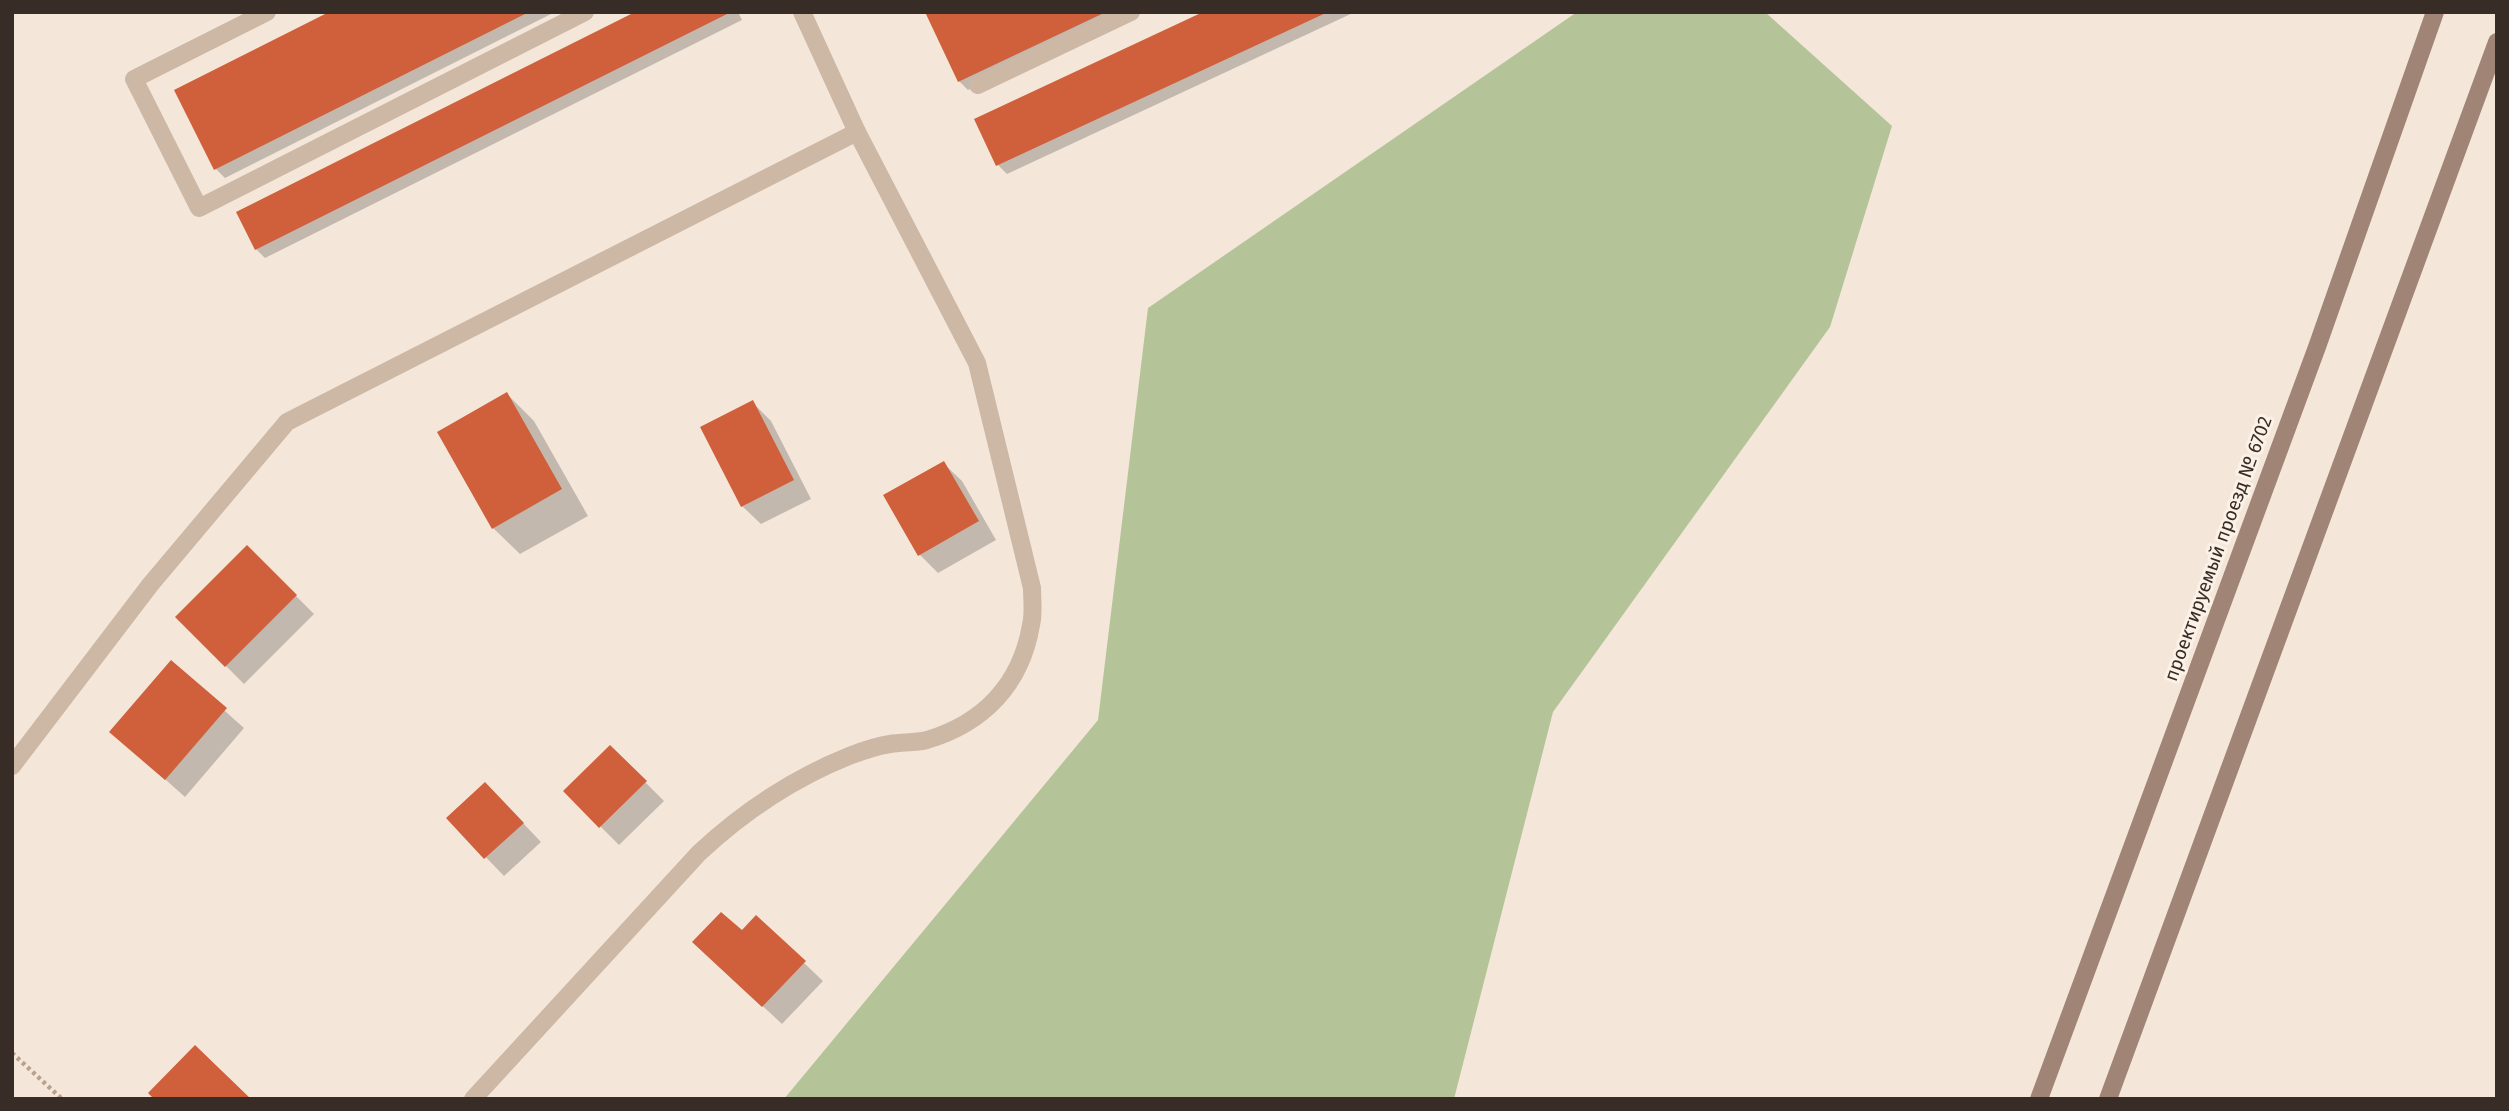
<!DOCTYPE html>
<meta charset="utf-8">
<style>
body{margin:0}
#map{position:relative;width:2509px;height:1111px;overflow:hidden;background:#f4e7da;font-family:"Fira Sans",sans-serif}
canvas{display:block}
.frame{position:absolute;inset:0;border:14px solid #382c27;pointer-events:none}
</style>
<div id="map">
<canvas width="2509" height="1111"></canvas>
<div class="frame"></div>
</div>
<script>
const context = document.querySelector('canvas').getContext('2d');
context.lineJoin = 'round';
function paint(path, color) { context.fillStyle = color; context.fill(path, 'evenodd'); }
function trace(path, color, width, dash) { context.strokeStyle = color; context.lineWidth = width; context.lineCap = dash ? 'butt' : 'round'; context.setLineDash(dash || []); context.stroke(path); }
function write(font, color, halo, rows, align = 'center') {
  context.font = font + ' "Fira Sans",sans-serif'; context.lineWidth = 6; context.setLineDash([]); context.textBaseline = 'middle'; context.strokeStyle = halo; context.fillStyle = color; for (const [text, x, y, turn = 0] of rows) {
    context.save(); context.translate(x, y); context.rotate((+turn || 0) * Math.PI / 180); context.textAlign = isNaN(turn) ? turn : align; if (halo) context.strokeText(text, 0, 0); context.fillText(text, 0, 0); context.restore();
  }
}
const green = new Path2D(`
 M1577 12H1765L1892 126 1830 327 1553 712 1454 1099H784L1098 720 1148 308Z`);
const shadow = new Path2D(`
 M333 12H555L225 178 216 169Z
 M639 12H738L742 20 265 258 256 249Z
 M927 12H1133L968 90 959 81Z
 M1207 12H1355L1007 174 998 165 977 119Z
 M507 394 534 421 588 516 520 554 493 528Z
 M752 402 771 421 811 499 761 524 742 506Z
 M943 463 962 481 996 540 938 573 919 554Z
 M247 547 314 614 244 684 177 617Z
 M171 663 244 728 185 797 112 732Z
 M610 747 664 801 619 845 565 791Z
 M503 802 541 842 504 876 448 818Z
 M742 933 804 963 823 981 782 1024 713 960Z`);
const building = new Path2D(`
 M329 12H529L214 170 174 90Z
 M635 12H731L255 250 236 212Z
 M925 12H1106L958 82Z
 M1203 12H1328L996 166 974 119Z
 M507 392 562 489 492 529 437 432Z
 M753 400 794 480 741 507 700 427Z
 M944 461 979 521 918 556 883 495Z
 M247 545 297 595 225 667 175 617Z
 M171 660 227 708 165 780 109 732Z
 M610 745 647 781 599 828 563 791Z
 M485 782 524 823 484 859 446 818Z
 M721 912 742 930 756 915 806 961 762 1007 692 942Z
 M195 1045 251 1099H154L148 1093Z`);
const path = new Path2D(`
 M12 1053 62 1099`);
const service = new Path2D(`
 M267 12 134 79 199 208 585 12
 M978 85 1131 12
 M12 766 150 585 287 422 857 132`);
const minor = new Path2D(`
 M473 1099 699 853C744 811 792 779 849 756 862 751 877 746 890 744 902 742 915 743 927 740 984 723 1021 684 1031 625 1034 613 1032 600 1032 588L977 363 857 132 802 12`);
const secondary = new Path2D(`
 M2039 1099 2317 347 2435 12
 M2108 1099 2497 42`);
const streetNames = [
 ["проектируемый проезд № 6702",2219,549,-70]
];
paint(green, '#b5c498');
paint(shadow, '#0003');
paint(building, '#d05f3b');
trace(path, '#b9a18f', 4.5, [3.5, 3.5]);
trace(service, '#cdb7a5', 18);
trace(minor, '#cdb7a5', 18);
trace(secondary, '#a08576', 18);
write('19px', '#382c27', '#fbf1e6', streetNames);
</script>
